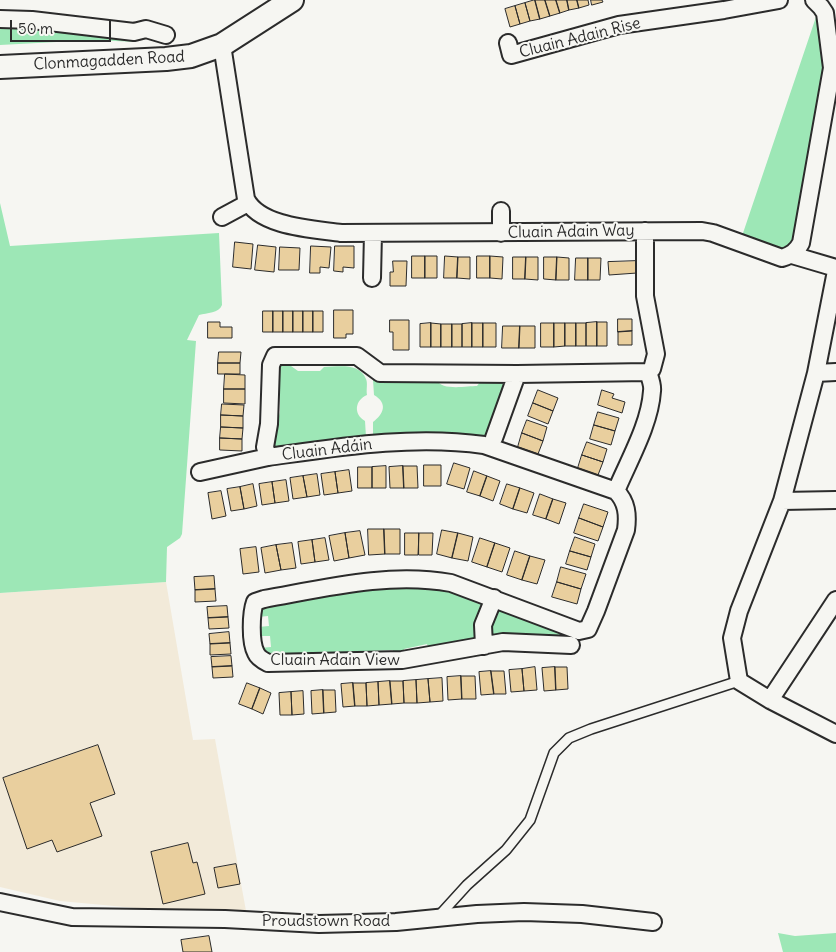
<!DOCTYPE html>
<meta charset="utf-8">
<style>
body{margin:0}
#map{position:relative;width:836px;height:952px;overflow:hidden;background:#f6f6f2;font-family:Delius,sans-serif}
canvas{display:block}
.scale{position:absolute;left:10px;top:20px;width:101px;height:22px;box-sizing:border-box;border:2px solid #2b2b2b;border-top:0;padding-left:6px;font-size:15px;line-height:18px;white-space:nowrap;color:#2b2b2b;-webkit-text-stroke:4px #f6f6f2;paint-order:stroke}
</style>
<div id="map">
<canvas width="836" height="952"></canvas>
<div class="scale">50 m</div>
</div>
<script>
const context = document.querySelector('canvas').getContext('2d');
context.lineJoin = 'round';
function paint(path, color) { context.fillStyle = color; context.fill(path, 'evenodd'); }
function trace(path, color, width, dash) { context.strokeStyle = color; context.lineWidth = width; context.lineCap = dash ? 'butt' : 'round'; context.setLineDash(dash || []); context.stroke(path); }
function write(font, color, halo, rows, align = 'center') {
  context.font = font + ' Delius,sans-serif'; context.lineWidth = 4; context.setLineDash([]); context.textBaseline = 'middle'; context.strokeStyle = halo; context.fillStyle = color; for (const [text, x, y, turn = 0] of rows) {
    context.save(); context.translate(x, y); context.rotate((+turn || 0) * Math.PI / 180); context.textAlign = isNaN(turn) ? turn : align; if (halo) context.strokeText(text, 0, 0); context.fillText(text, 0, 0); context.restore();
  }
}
const built = new Path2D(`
 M166 582 193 740 215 739 246 911H168L60 901 0 887V593Z`);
const green = new Path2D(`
 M817 14 827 76 796 244 784 252 742 236Z
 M0 26 53 29 137 42 94 40 0 45Z
 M0 203 10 246 219 233 222 305C219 313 207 313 199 315L187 340 196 341 182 534 180 538 167 547 166 582 0 593Z
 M280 366H291L298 371H320L324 367C338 367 359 362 366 379 368 383 366 390 367 395 355 400 353 414 365 421L366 437 347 438 275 450 270 443 275 417 279 416 280 412V376L276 373Z
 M373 380H437C441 391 467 386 477 386L480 382 501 381 504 386 486 437 483 438 468 434 377 435H373V422C384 414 388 403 374 395Z
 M374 586H440L482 601 484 607 476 638 473 642 429 650 427 644 404 649 405 654 393 656V650L370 651 369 656 269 657 260 648 271 647 270 636H259L258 627 269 626 268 616 258 617 260 610 266 604Z
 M506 609 576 638 491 636V624L497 610Z
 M778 933 795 936 836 933V952H783Z`);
const building = new Path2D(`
 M535 0H545L550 16 540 19Z
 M535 0 540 19 530 21 525 3Z
 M545 0H556L560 13 550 16Z
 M556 0H567L569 10 560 13Z
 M567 0H577L579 8 569 10Z
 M577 0H588L589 5 579 8Z
 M591 0H602L603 2 592 5Z
 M525 3 530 21 520 24 515 6Z
 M515 6 520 24 510 27 505 9Z
 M235 242 253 244 251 269 233 267Z
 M258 245 276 247 274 272 255 270Z
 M311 246 331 247 329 268 320 267V273H310Z
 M335 246H354V268L343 267V272L334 271Z
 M280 247 300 248 299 270H279Z
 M412 256H425V278H412Z
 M425 256H437V278H425Z
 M445 256 458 257 457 278H444Z
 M477 256H490V278H477Z
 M490 256 503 257 502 279 490 278Z
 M458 257H470V279L457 278Z
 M513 257H526L525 279H513Z
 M526 257H538V280L525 279Z
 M544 257H557L556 280 544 279Z
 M557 257 569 258V280H556Z
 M576 258H588V280H575Z
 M588 258H601L600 280H588Z
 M393 261H407L406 286H390V272H393Z
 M637 261V273L609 275 608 262Z
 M334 310H353V334H346V338H334Z
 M263 311H273V332H263Z
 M273 311H283V332H273Z
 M283 311H293V332H283Z
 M293 311H303V332H293Z
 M303 311H313V332H303Z
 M313 311H323V332H313Z
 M618 319H632V331L618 332Z
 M390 320H409V350H393V332H390Z
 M208 322H220V327H232V338H208Z
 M597 322V346H586V323Z
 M597 322H607V346H597Z
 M431 323 441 324V347H431Z
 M431 323V347H420V324Z
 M472 323H483V347H472Z
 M472 323V347H462V324Z
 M483 323H496V347H483Z
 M541 323H554V347H541Z
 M554 323H565V346L554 347Z
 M565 323H576V346H565Z
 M576 323H586V346H576Z
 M441 324H452V347H441Z
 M452 324H462V347H452Z
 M503 326H520L519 348H502Z
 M520 326H535V348H519Z
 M632 331V345H618V332Z
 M219 352H241L240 363H218Z
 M218 363H240V374H218Z
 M225 374 245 375V389H224Z
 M224 389H245V404L224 403Z
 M538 390 558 398 553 411 533 403Z
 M602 390 614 394 612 398 625 402 622 413 598 405Z
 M533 403 553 411 548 424 528 416Z
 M222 404 244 405 243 416 221 415Z
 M598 412 619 418 615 431 594 425Z
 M221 415 243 416V428L221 427Z
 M527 420 547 427 543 441 522 433Z
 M594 425 615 431 611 445 590 439Z
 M221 427 243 428 242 439 220 438Z
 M522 433 543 441 538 454 518 447Z
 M220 438 242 439V451L220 450Z
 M587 442 607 449 603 462 582 455Z
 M582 455 603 462 598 475 578 468Z
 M454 463 470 468 464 489 447 484Z
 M424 465H441V486H424Z
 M386 466V488H372V467Z
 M403 466H417L418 488H404Z
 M403 466 404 488H390L389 467Z
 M358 467H372V488H358Z
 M349 470 352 491 338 493 335 472Z
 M474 471 487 476 480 496 467 492Z
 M335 472 338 493 324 495 321 474Z
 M317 474 320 495 307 497 303 476Z
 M303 476 307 497 293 499 290 478Z
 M487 476 500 481 493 501 480 496Z
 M286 480 289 501 275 503 272 482Z
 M272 482 275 503 262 505 259 484Z
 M253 484 257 506 244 509 240 487Z
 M507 484 520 488 513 509 500 504Z
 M240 487 244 509 231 511 227 489Z
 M520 488 534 493 527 513 513 509Z
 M221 491 226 516 212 519 208 493Z
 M540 494 553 499 546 519 533 515Z
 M553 499 566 503 559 524 546 519Z
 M584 504 608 512 603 527 579 518Z
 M579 518 603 527 598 541 574 533Z
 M368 529H384L385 554 369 555Z
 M384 529H400V554H385Z
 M442 530 458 533 452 558 437 554Z
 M360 531 365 555 349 558 345 533Z
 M345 533 349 558 334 561 329 536Z
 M405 533H419L418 555H405Z
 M419 533H433L432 555H419Z
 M458 533 473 537 468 561 452 558Z
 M575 537 595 544 591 557 570 551Z
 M325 538 329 560 315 562 312 540Z
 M480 538 495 543 487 567 472 562Z
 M312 540 315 562 301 564 298 542Z
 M292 543 296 568 281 570 276 545Z
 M495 543 510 548 502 572 487 567Z
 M276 545 281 570 265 573 261 548Z
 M256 547 259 572 243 574 240 549Z
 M515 551 530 556 522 580 507 575Z
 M570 551 591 557 587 570 566 564Z
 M530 556 545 560 537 584 522 580Z
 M561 567 586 574 581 589 557 582Z
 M214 576 215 589 195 590 194 577Z
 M557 582 581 589 577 604 552 597Z
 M215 589 216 601 195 602V590Z
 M227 606 228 617 208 618 207 607Z
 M228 617 229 628 209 629 208 618Z
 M229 632 230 643 210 644 209 634Z
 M230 643 231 654 210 655V644Z
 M231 656 232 666 212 667 211 657Z
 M232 666 233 677 213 678 212 667Z
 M535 667 537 690 524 691 522 669Z
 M555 667 556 690 544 691 542 668Z
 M555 667H567L568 689 556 690Z
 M522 669 524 691 511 692 509 670Z
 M491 671H504L506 694H494Z
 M491 671 494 694 481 695 479 672Z
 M461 676H475L476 699H462Z
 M461 676 462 699 448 700 447 677Z
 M442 678 443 701 430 702 428 679Z
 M428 679 430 702 417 703 416 680Z
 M416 680 417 703H404L403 681Z
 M390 681H403L404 703 392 704Z
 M390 681 392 704 379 705 378 682Z
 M378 682 379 705 367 706 366 683Z
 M247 683 260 688 252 709 239 704Z
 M353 683H366L367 706H355Z
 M353 683 355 706 343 707 341 684Z
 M260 688 271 693 263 714 252 709Z
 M323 690H335L336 712 324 713Z
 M323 690 324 713 312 714 311 691Z
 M303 691 304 714 292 715 291 692Z
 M291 692 292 715H280L279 693Z
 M98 745 115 794 90 803 102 836 57 852 52 840 27 849 3 778Z
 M188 843 193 863 197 862 205 894 163 904 151 852Z
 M236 864 240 884 218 888 214 868Z
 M209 936 212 952H183L181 940Z`);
const lane = new Path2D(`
 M437 918 467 885 506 850 530 820 554 753 569 738 591 729 739 681`);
const street = new Path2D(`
 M0 19 32 20 134 32 146 29 166 35
 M508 43 511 55 619 25 724 10 779 0
 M222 45 246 199C260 227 313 229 341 233L702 231 713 233 782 258C791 255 796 252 801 243L832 68 825 13 821 7 814 0
 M501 211V233
 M222 217 248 203
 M792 255 836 268
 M836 271 816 373 836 372
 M372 278 373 233
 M816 373 782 501 836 500
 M517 374 648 372
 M494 438 517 374 380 373 357 356H275L271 365 269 424 265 447 268 457C340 447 412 435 484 445L616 491
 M200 472 268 457
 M782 501 739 611 732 638 739 681 770 700 836 734
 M571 645 503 642 402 660 268 663C264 661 258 658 256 653 250 642 251 613 255 602L264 599C326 588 389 572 451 583L579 631 588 629 596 611 626 530C628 515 627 502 616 491 629 460 650 424 652 391 653 385 650 378 648 372L652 369 656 354 645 296V231
 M484 646 483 625 494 598
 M770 700 836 600
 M0 902 72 917 225 919 319 924 396 922 477 914 524 912 582 914 653 922`);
const secondary = new Path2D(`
 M0 67 166 59 191 56 222 45 292 0`);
const streetNames = [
 ["Cluain Adain Rise",580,38,-14],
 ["Clonmagadden Road",109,61,-3],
 ["Cluain Adain Way",571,232,-1],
 ["Cluain Adáin",327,450,-7],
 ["Cluain Adain View",335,660],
 ["Proudstown Road",326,921]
];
paint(built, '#f2ead9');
paint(green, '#9de7b6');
paint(building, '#e9cf9e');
trace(building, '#2b2b2b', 1);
trace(lane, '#2b2b2b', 12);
trace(street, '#2b2b2b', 20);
trace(secondary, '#2b2b2b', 26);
trace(lane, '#f6f6f2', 9);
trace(street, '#f6f6f2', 16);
trace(secondary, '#f6f6f2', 22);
write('16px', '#2b2b2b', '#f6f6f2', streetNames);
</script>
